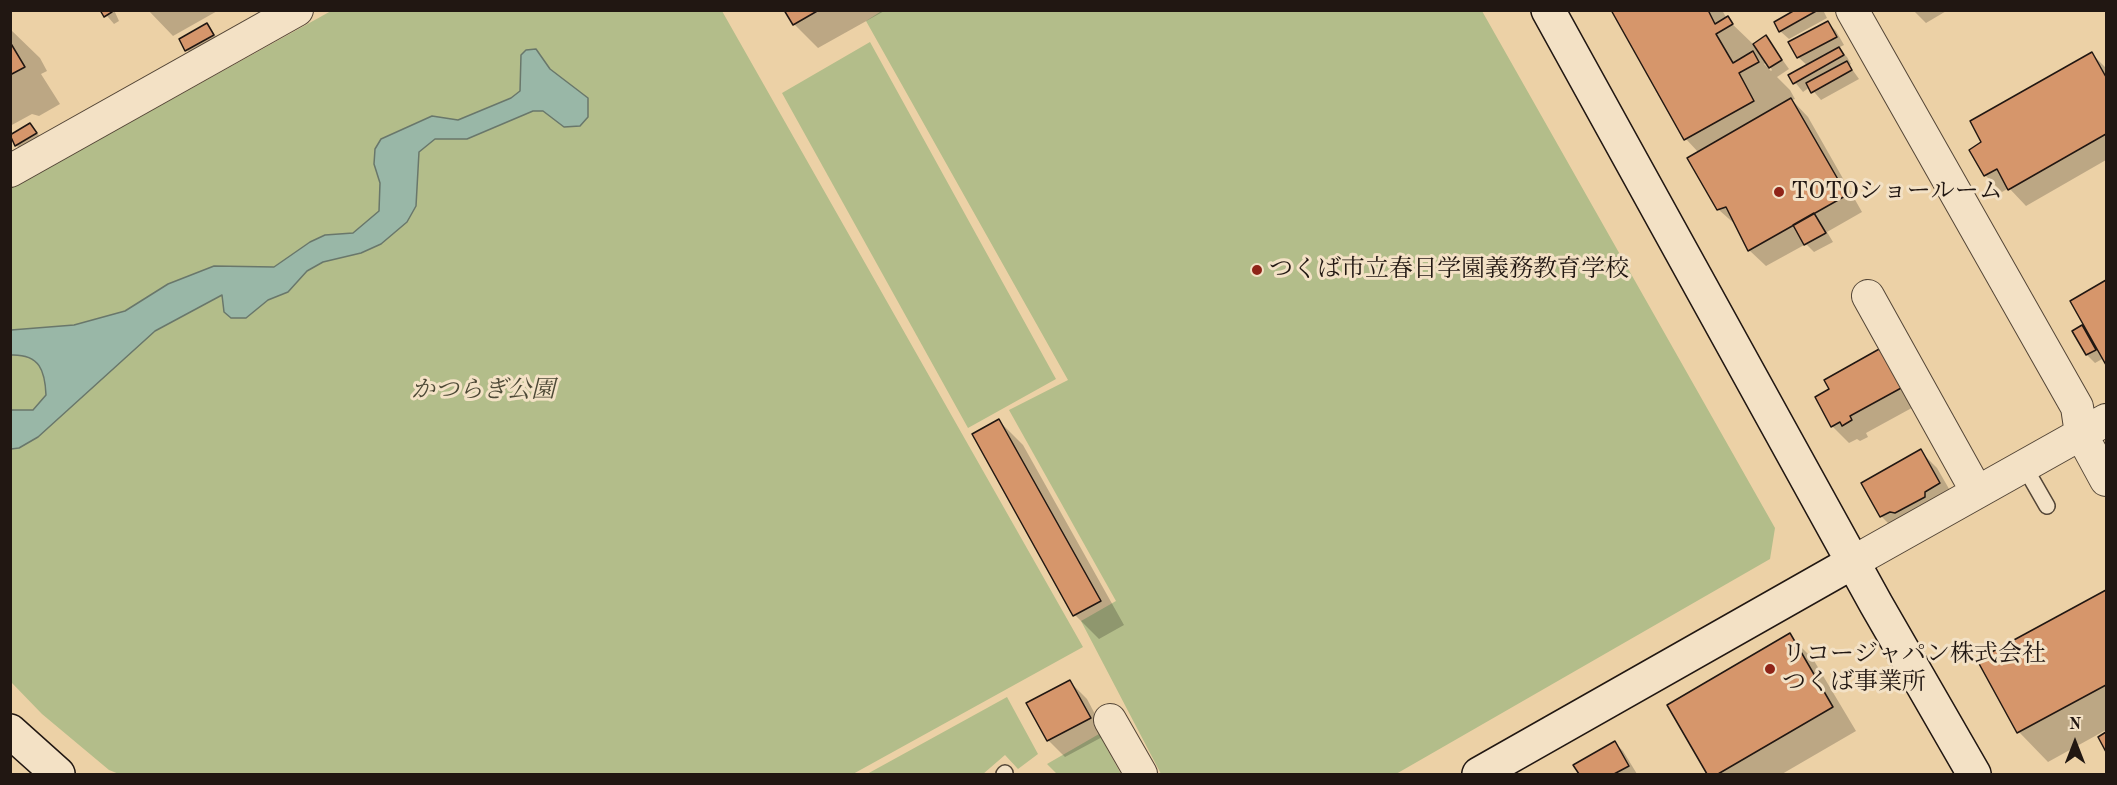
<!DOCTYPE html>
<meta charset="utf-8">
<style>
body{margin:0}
#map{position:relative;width:2117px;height:785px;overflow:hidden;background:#ecd1a6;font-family:"Old Standard TT",serif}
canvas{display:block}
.frame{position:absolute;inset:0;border:12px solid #211712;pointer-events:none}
.north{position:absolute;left:2045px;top:713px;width:60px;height:60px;-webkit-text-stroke:4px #f3e1c5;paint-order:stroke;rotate:0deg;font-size:16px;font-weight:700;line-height:24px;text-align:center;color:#211712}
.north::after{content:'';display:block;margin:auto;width:21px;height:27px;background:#211712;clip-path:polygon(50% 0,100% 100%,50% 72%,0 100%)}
</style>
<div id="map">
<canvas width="2117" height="785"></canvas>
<div class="frame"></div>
<div class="north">N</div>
</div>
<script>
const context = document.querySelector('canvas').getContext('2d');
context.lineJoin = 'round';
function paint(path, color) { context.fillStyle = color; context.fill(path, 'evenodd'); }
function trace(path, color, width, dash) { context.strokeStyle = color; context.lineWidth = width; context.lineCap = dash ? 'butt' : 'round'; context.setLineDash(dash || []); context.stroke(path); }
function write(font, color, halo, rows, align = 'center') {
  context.font = font + ' "Old Standard TT","Noto Serif JP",serif'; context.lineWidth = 6; context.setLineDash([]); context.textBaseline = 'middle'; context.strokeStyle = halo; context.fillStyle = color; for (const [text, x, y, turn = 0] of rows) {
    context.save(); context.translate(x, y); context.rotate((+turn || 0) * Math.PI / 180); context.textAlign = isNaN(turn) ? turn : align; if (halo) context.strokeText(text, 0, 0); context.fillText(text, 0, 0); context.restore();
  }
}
const green = new Path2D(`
 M883 10 1482 11 1775 528 1770 559 1396 774H1161L1081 621 1116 601 1009 410 1068 380 866 21Z
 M331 11H722L1083 647 853 774H119L109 770 42 714 11 682 10 189Z
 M870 42 1056 379 968 428 782 93Z
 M1007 697 1038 754 1018 769 1005 755 983 774H867Z
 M1099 734 1121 774H1057L1047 764Z`);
const water = new Path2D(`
 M536 49 550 69 588 98V117L580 126 564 127 543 111H533L467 139H435L419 152 416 206 407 222 381 244 361 253 323 262 307 271 288 292 268 300 246 318H231L224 312 222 295 155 331 38 437 19 448 11 449V410H33L46 395C45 371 40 354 11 355V330L74 325 125 311 168 284 214 266 274 267 310 242 325 235 353 233 379 211 380 183 374 164 375 149 381 139 432 116 458 120 511 98 520 91 521 55 526 50Z`);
const shadow = new Path2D(`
 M102 10H114L119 21 114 24Z
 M148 10H219L173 36Z
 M786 10H886L818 48 794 24Z
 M1612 10H1722L1727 19 1754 45 1766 37 1789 69 1777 77 1790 90 1795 99 1792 100 1808 117 1862 212 1827 232 1833 242 1814 252 1806 244 1766 266 1749 250 1737 226 1719 210 1689 159 1699 153 1686 139ZM1767 62 1772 70 1771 71 1764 64Z
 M1798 10H1823L1827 18 1789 39 1780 31Z
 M1913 10H1948L1926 23Z
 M1828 23 1836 31 1844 45 1838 48 1847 57 1851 64 1849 65 1859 79 1821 100 1810 87 1803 92 1790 76 1808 66 1798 57Z
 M207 25 221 43 195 58 187 50Z
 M10 29 40 58 47 71 41 74 60 104 39 116 32 114 10 126Z
 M2092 54 2106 68V160L2026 206 2009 188 2002 192 1985 175 1984 143Z
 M30 125 44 141 25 153 16 145Z
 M2106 281V361L2104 358 2095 363 2087 355 2074 332 2082 327 2091 336 2072 301Z
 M1881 350 1919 404 1866 433 1868 437 1860 441 1857 439 1849 443 1832 426Z
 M999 421 1023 445 1124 625 1099 639 1075 615Z
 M1920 451 1937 468 1956 501 1898 533 1881 516Z
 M2106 592V730L2048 762 2019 732 1979 661Z
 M1789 635 1813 659 1856 731 1782 774H1709L1669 706Z
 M1070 682 1087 699 1106 735 1065 757 1048 740Z
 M1615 743 1623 751 1637 774H1581L1575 765Z`);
const building = new Path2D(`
 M100 10H111L112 12 104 17Z
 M784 10H819L793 25Z
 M1611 10H1708L1715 24 1728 16 1733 24 1716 34 1733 63 1753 51 1759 62 1739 73 1754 101 1684 140Z
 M1795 10H1818L1779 32 1774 22Z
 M1828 21 1837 37 1797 58 1788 42Z
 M207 23 214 35 185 51 179 39Z
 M1766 35 1782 60 1769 68 1753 44Z
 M10 42 25 67 10 75Z
 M1839 47 1844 55 1793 84 1788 75Z
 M2092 52 2106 77V134L2008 190 1997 169 1984 176 1969 150 1981 142 1970 121Z
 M1847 61 1852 70 1811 93 1806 83Z
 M1791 98 1847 195 1748 251 1726 207 1717 210 1687 158Z
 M30 123 37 133 15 146 10 135Z
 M1814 213 1826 233 1804 245 1793 225Z
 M2106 280V365L2070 301Z
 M2082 325 2096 350 2086 355 2072 331Z
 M1881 348 1903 387 1850 416 1852 420 1842 426 1840 422 1831 427 1815 397 1829 389 1824 380Z
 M999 419 1101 601 1073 616 972 434Z
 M1921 449 1940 483 1925 492V497L1895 513 1890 512 1880 517 1861 483Z
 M2106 590V685L2017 733 1977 660Z
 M1790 633 1833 707 1718 774H1707L1667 705Z
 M1070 680 1091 718 1047 741 1026 703Z
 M2106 732V752L2098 737Z
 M1615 741 1629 766 1614 774H1579L1573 765Z`);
const lane = new Path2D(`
 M2024 466 2047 506
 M1004 774 1005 773`);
const street = new Path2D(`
 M1852 10 2077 407 2081 434 2106 480
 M10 171 297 10
 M1868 296 1977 492
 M1853 562 2106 420
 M1110 720 1141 774`);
const secondary = new Path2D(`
 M1548 10 1876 604 1974 774
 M10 731 58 774
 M1479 774 1853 562`);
const markers = [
 [1779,192,6,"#8f2418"],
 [1257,270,6,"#8f2418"],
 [1770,669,6,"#8f2418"]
];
const poiNames = [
 ["TOTOショールーム",1791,192],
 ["つくば市立春日学園義務教育学校",1269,270],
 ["リコージャパン株式会社",1782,655],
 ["つくば事業所",1782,683]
];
const parkNames = [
 ["かつらぎ公園",483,391]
];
paint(green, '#b3bd8a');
paint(water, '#99b7a7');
trace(water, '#69776b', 1.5);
paint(shadow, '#0003');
paint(building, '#d6966b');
trace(building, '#211712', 1.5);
trace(lane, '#544637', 18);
trace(street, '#544637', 34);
trace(secondary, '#211712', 36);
trace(lane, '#f3e1c5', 15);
trace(street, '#f3e1c5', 32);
trace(secondary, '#f3e1c5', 33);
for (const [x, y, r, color] of markers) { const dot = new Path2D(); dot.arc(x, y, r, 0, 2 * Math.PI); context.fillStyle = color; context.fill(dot); trace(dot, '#f3e1c5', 2); }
write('24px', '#211712', '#f3e1c5', poiNames, 'left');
write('italic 24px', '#4d4936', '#f3e1c5', parkNames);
</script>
